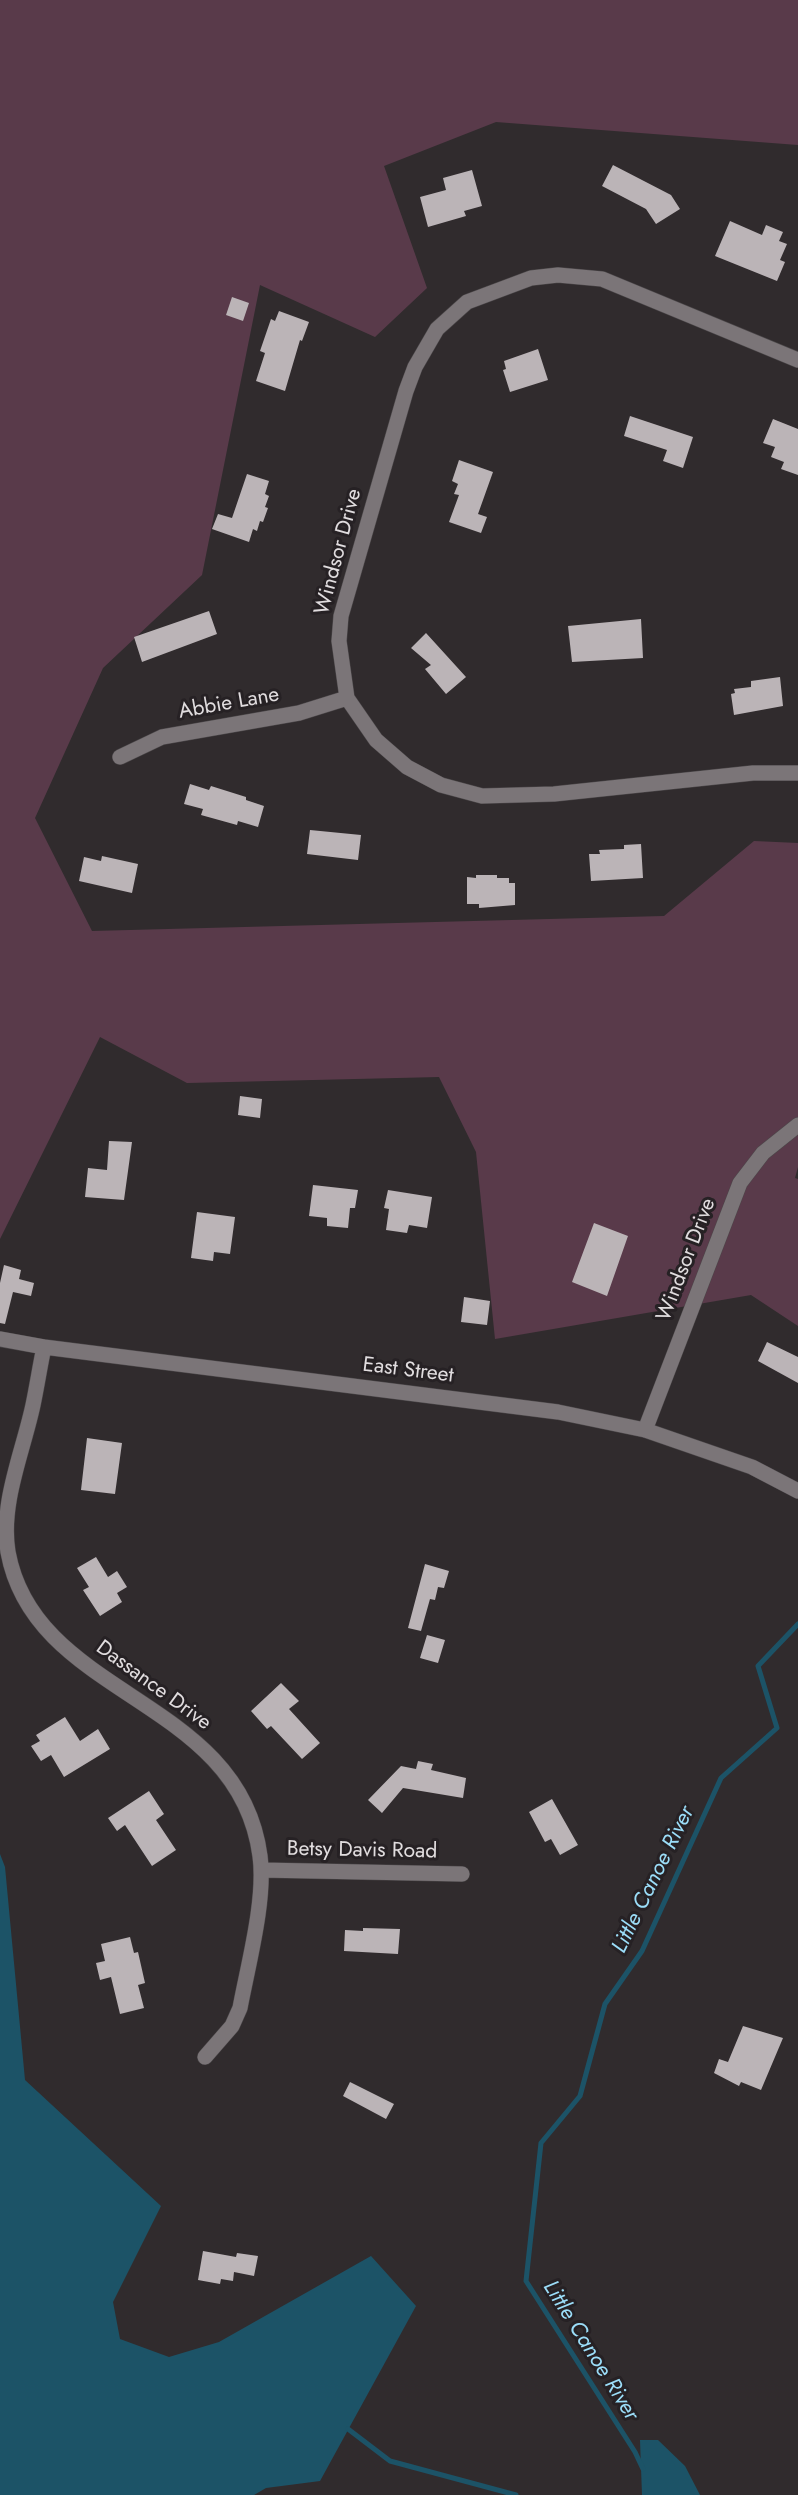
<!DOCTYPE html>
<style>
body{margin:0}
canvas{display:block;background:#302b2d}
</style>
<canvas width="798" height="2495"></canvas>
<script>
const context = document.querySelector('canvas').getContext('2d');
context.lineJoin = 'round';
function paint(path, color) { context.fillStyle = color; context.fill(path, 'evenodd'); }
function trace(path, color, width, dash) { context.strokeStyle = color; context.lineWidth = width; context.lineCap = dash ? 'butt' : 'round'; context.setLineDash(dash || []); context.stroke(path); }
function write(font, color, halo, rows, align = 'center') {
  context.font = font + ' Jost,sans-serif'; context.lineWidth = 6; context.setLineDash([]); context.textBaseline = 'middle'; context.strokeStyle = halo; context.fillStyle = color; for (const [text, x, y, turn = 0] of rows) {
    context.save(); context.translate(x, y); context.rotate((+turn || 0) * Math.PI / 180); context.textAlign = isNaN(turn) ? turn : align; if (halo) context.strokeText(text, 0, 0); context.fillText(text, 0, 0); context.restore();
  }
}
const green = new Path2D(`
 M0 0H798V145L496 122 384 166 427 288 375 337 260 285 202 575 103 668 35 818 92 931 664 916 754 841 798 843V1167L795 1178 798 1179V1326L751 1295 495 1339 476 1152 439 1077 187 1083 100 1037 0 1239Z`);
const water = new Path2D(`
 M0 1854 5 1867 25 2080 161 2206 113 2302 120 2339 169 2357 219 2342 371 2256 416 2306 320 2481 266 2488 254 2495H0Z
 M640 2440H658L685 2466 700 2495H642Z`);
const stream = new Path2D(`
 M348 2429 390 2461 516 2495
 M643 2469 635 2452 526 2281 541 2143 580 2096 605 2004 642 1951 721 1778 777 1728 758 1666 798 1624`);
const building = new Path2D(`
 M613 165 671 195 680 209 656 224 646 209 602 186Z
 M472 170 482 206 464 211 466 216 428 227 420 197 446 190 443 178Z
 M730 221 762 235 766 225 783 232 779 241 787 244 780 260 785 262 777 281 715 256Z
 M232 297 249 303 243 321 226 315Z
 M279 311 309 322 302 341 300 340 285 391 256 381 265 353 260 351 271 319 275 321Z
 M538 349 548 380 510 392 503 370 506 369 504 361Z
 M630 416 693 437 683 468 663 461 667 450 624 436Z
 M773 419 798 429V475L781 469 784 462 771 457 775 447 763 443Z
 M459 460 493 472 478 514 487 517 481 533 449 522 459 495 454 494 458 484 452 481Z
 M247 474 269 481 265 494 269 496 265 507 268 508 263 522 260 521 257 531 253 529 249 542 212 529 218 514 232 518Z
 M209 611 217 634 142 662 134 637Z
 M641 619 643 658 572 662 568 626Z
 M426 633 466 677 446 694 425 669 431 665 411 648Z
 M780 677 783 706 734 715 731 694 735 693 734 689 751 687V681Z
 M190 784 209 790 211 786 246 797V800L264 806 258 827 238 821 237 825 201 815 203 809 184 804Z
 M310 830 361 835 358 860 307 854Z
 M641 844 643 878 591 881 589 854H600L599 850 624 849V845Z
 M102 856 138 864 132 893 79 881 84 857 101 861Z
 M476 875H497V878H509V883H515V905L479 908V904H467V877L476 878Z
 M240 1096 262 1099 260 1118 238 1115Z
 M109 1141 132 1142 124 1200 85 1197 88 1168 107 1170Z
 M313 1185 358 1190 355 1208H350L348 1228 327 1226V1218L309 1216Z
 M388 1190 432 1197 427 1228 409 1225 407 1233 386 1230 389 1209 384 1208Z
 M197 1212 235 1217 230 1254 214 1252 213 1261 191 1258Z
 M594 1223 628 1236 607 1296 572 1282Z
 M4 1265 21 1270 19 1279 34 1283 31 1296 13 1292 5 1324 0 1323V1283Z
 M464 1297 490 1301 487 1325 461 1322Z
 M767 1342 798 1357V1383L758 1361Z
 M87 1438 122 1443 115 1494 81 1490Z
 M96 1557 108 1577 117 1571 127 1587 117 1593 122 1602 100 1616 83 1590 89 1587 77 1568Z
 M425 1564 449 1571 444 1588 438 1587 435 1600 430 1599 421 1631 408 1628Z
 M427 1635 445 1640 438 1663 420 1658Z
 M281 1683 299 1701 289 1709 320 1743 302 1759 271 1726 267 1729 251 1711Z
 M65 1717 80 1741 98 1729 110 1749 64 1777 51 1755 41 1761 31 1746 40 1741 36 1735Z
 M418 1761 433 1764 431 1770 466 1778 463 1798 403 1788 382 1813 368 1800 401 1766 416 1769Z
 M149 1791 164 1814 156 1820 176 1850 152 1866 125 1825 117 1831 108 1818Z
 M552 1799 578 1845 560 1855 551 1839 545 1842 529 1812Z
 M363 1928 400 1929 398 1954 344 1951 345 1930 363 1931Z
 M130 1937 134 1953 138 1952 145 1983 138 1985 144 2008 120 2014 111 1977 100 1980 96 1963 105 1961 101 1944Z
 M743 2026 783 2038 761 2090 741 2082 739 2086 714 2073 719 2059 728 2062Z
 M350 2082 394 2104 386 2119 343 2096Z
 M203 2251 236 2257 237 2253 258 2256 254 2276 234 2272 233 2281 221 2279 220 2284 198 2280Z`);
const minor = new Path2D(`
 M798 360 602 279 558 275 531 278 467 302 437 329 415 367 406 391 341 616 339 641 347 698 376 740 407 767 441 785 482 796 554 794 753 773H798
 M120 757 162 737 299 713 347 698
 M0 1339 44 1347 558 1412 645 1430 752 1467 798 1491
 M44 1347C40 1366 37 1386 33 1405 23 1452 0 1503 8 1552 35 1699 239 1696 260 1856 266 1899 248 1965 240 2008L232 2026 205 2057
 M645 1430 740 1183 763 1153 798 1125
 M261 1870 462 1874`);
const streetNames = [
 ["Windsor Drive",339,552,-75],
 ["Abbie Lane",229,704,-10],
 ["Windsor Drive",687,1260,-69],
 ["East Street",408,1371,7],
 ["Dassance Drive",153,1686,36],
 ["Betsy Davis Road",362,1851,1]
];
const waterNames = [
 ["Little Canoe River",654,1880,-64],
 ["Little Canoe River",590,2351,58]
];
paint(green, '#593a4a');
paint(water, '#1c5367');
trace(stream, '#1c5367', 5);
paint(building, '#bbb4b7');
trace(minor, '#4c484a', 16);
trace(minor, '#7b7578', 15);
write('21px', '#e1dddf', '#262124', streetNames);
write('italic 22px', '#9bddf8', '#262124', waterNames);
</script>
